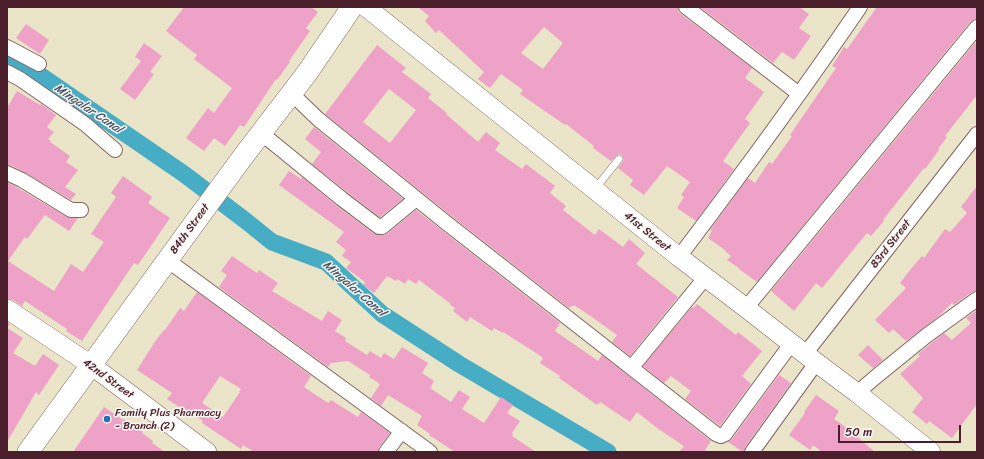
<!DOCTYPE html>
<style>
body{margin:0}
#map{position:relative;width:984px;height:459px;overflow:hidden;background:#eae5c9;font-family:Sriracha,sans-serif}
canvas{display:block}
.frame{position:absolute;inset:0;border:8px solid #4a1f2b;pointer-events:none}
.scale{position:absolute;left:838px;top:425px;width:123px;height:18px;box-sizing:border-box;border:2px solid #4a1f2b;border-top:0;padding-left:5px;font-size:12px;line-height:14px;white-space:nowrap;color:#4a1f2b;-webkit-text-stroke:3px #f6f6f2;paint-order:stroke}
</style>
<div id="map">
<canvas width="984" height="459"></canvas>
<div class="frame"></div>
<div class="scale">50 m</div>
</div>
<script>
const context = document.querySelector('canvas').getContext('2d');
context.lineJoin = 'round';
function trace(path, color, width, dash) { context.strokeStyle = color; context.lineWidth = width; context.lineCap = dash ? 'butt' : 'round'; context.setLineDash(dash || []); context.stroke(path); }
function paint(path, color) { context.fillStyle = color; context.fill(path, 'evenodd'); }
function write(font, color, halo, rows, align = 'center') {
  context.font = font + ' Sriracha,sans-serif'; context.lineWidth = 3; context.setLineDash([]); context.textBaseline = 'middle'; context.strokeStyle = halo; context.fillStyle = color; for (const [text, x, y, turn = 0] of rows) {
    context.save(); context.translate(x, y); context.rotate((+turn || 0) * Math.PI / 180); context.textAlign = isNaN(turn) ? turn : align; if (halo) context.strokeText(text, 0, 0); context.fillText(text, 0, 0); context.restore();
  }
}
const canal = new Path2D(`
 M7 54 15 58 184 174 246 221 272 242 326 262 382 314 459 364 608 452`);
const building = new Path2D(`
 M184 7H311L318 12 306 28 310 31 289 61 290 62 277 80 276 79 244 127 240 125 225 146 214 138 204 151 186 138 208 108 214 113 232 88 194 59 197 55 166 31Z
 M418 7H678V11L681 14 752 68 745 78 764 92 745 119 750 123 723 161 734 169 696 221 677 208 684 197 681 195 690 182 667 166 644 195 630 185 633 180 618 168 624 160 622 155 619 154 617 155 611 161 593 148 594 146 566 124 565 125 520 94 523 90 501 74 490 88 478 79 484 72 439 30 436 33 425 21 429 16ZM544 27 563 43 543 69 521 53Z
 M700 7H799L809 14 799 28 811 36 794 60 782 52 773 63Z
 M877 7H977V19H974L970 22 757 282 739 269V268L727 260 731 256 725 251V250L708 238 712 231 710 230 748 178 755 183 769 162 772 164 792 136 790 135 803 116 836 68 832 66 844 47 847 49Z
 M26 24 49 40 40 54 16 38Z
 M144 43 162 56 150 72 154 74 135 100 120 89 141 61 135 57Z
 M975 43 977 45V95L945 136 947 137 938 149 939 150 925 169 924 168 883 220 884 221 871 236 867 233 822 288 816 283 794 311 771 291Z
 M377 45 406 68 402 72 431 94 428 98 447 113 446 114 478 142 486 132 500 143 495 150 522 169 526 164 555 186 550 193 566 206 563 210 595 235 599 229 623 247 629 239 645 253 636 264 678 297 630 356 612 342 617 335 589 315 574 305 572 307 571 306 569 308 449 214 325 114ZM389 89 416 110 390 143 363 122Z
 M17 91 40 105 41 104 56 115 47 127 54 132 48 139 51 141 50 142 70 156 66 162 78 170 65 187 76 194 71 200 26 173 11 165H7V108Z
 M314 127 403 199 380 217 347 192 312 164 321 152 305 139Z
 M289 171 301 179 302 177 337 206 374 234 379 235H383L387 234 416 210 560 323 555 331 598 361 602 355 711 441 704 452H679L684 446 657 428 637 412 630 422 600 402 597 405 559 378 560 376 540 363 543 358 536 353 503 332V333L494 328 492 331 470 317 467 322 453 311 455 308 450 305 451 304 419 280 416 284 408 279 405 284 397 279 396 281 387 276 374 293 363 285 365 282 346 268 351 262 342 256 346 250 336 242 344 232 279 185Z
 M123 176 152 197 148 203 170 218 138 265 134 263 82 341 66 331 67 329 25 301 22 306 13 300 7 298V182L18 188 67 217 71 218H78L69 231 45 215 27 239 25 237 8 261 54 291 71 264 83 272 104 242 91 234 116 197 111 193Z
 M977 186V291L972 292 954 305 952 303 938 317 906 341 893 329 889 333 875 320 906 288 900 283 910 270 922 256 924 258 945 229 950 232 967 213 961 207Z
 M232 256 257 273 259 270 278 283 272 291 322 321 328 311 342 320 335 331 346 338 345 341 367 355 370 351 381 358 384 353 394 359 402 347 428 363 422 373 434 381 430 388 451 402 459 390 470 397 462 409 484 423 501 397 513 405 507 413 520 421 512 433 513 434 512 436 536 452H455L429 435 430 434 417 425 422 416 388 395 381 406 371 398 380 384 369 377 370 375 348 361 331 363 328 367 219 287 227 275 221 271Z
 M197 292 311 376 304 387 328 403 331 400 358 417 361 412 390 433 379 447 378 452H254L243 445 241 449 202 423 203 421 180 406 179 407 167 399 172 393 137 370 156 340 164 330H165L180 308 184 311ZM220 376 241 389 239 392H240L223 417 202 403Z
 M697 304 736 335 738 332 762 351 742 376 751 384 720 426 685 399 691 391 671 376 664 383 643 366 692 307 693 308Z
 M977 310V404L952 438 929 421 927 424 912 412 923 398 900 374 920 356 918 354 944 333 952 340 971 323 966 318Z
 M7 322 10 324 7 328 23 338 13 353 35 366 43 354 59 365 39 395 36 392 7 442Z
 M868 345 883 360 873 368 858 355Z
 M779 375 791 383 745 447 744 452H743L728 442 732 439Z
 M816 395 839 411 834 419 857 435 856 436 875 452H822L813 445 810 450 789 435 805 413 804 412Z
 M104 407 123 420 124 419 143 432 142 433 153 441 152 443 165 452H73Z`);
const lane = new Path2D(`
 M595 189 619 159`);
const street = new Path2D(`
 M686 7 799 94
 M7 47 39 64
 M7 72 20 79 85 124 115 150
 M292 94 318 119 444 221 716 434 721 436 725 434 791 344
 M261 133 342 199 379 227H382L416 199
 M7 173 22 180 71 210H81
 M679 257C741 175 802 92 860 7
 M167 260 430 452
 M746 308 977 27
 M805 354 977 134
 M632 367 705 278
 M857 393 878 375 926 336 977 299
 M386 452 402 431
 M752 452 816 363`);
const secondary = new Path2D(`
 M366 7 679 257 746 308 805 354 857 393 931 452
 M7 309 91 365 207 452`);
const primary = new Path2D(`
 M28 452 193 225 242 158 307 73 352 7`);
const markers = [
 [107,419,4,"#1f6fb2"]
];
const streetNames = [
 ["84th Street",190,229,-54],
 ["41st Street",647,232,39],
 ["83rd Street",891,244,-52],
 ["42nd Street",108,379,36]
];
const poiNames = [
 ["Family Plus Pharmacy",115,413],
 ["- Branch (2)",115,426]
];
const waterNames = [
 ["Mingalar Canal",88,109,34],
 ["Mingalar Canal",354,289,41]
];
trace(canal, '#46adc5', 17);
paint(building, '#eea2c7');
trace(lane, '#826462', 8);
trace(street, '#826462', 16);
trace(secondary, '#826462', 20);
trace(primary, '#826462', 22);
trace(lane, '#fff', 7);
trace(street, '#fff', 14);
trace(secondary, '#fff', 19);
trace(primary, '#fff', 21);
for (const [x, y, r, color] of markers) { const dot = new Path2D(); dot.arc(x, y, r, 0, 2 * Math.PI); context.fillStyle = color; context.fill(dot); trace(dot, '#f6f6f2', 1.5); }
write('11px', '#4a1f2b', '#f6f6f2', streetNames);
write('11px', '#4a1f2b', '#f6f6f2', poiNames, 'left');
write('italic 12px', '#485869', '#f6f6f2', waterNames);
</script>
